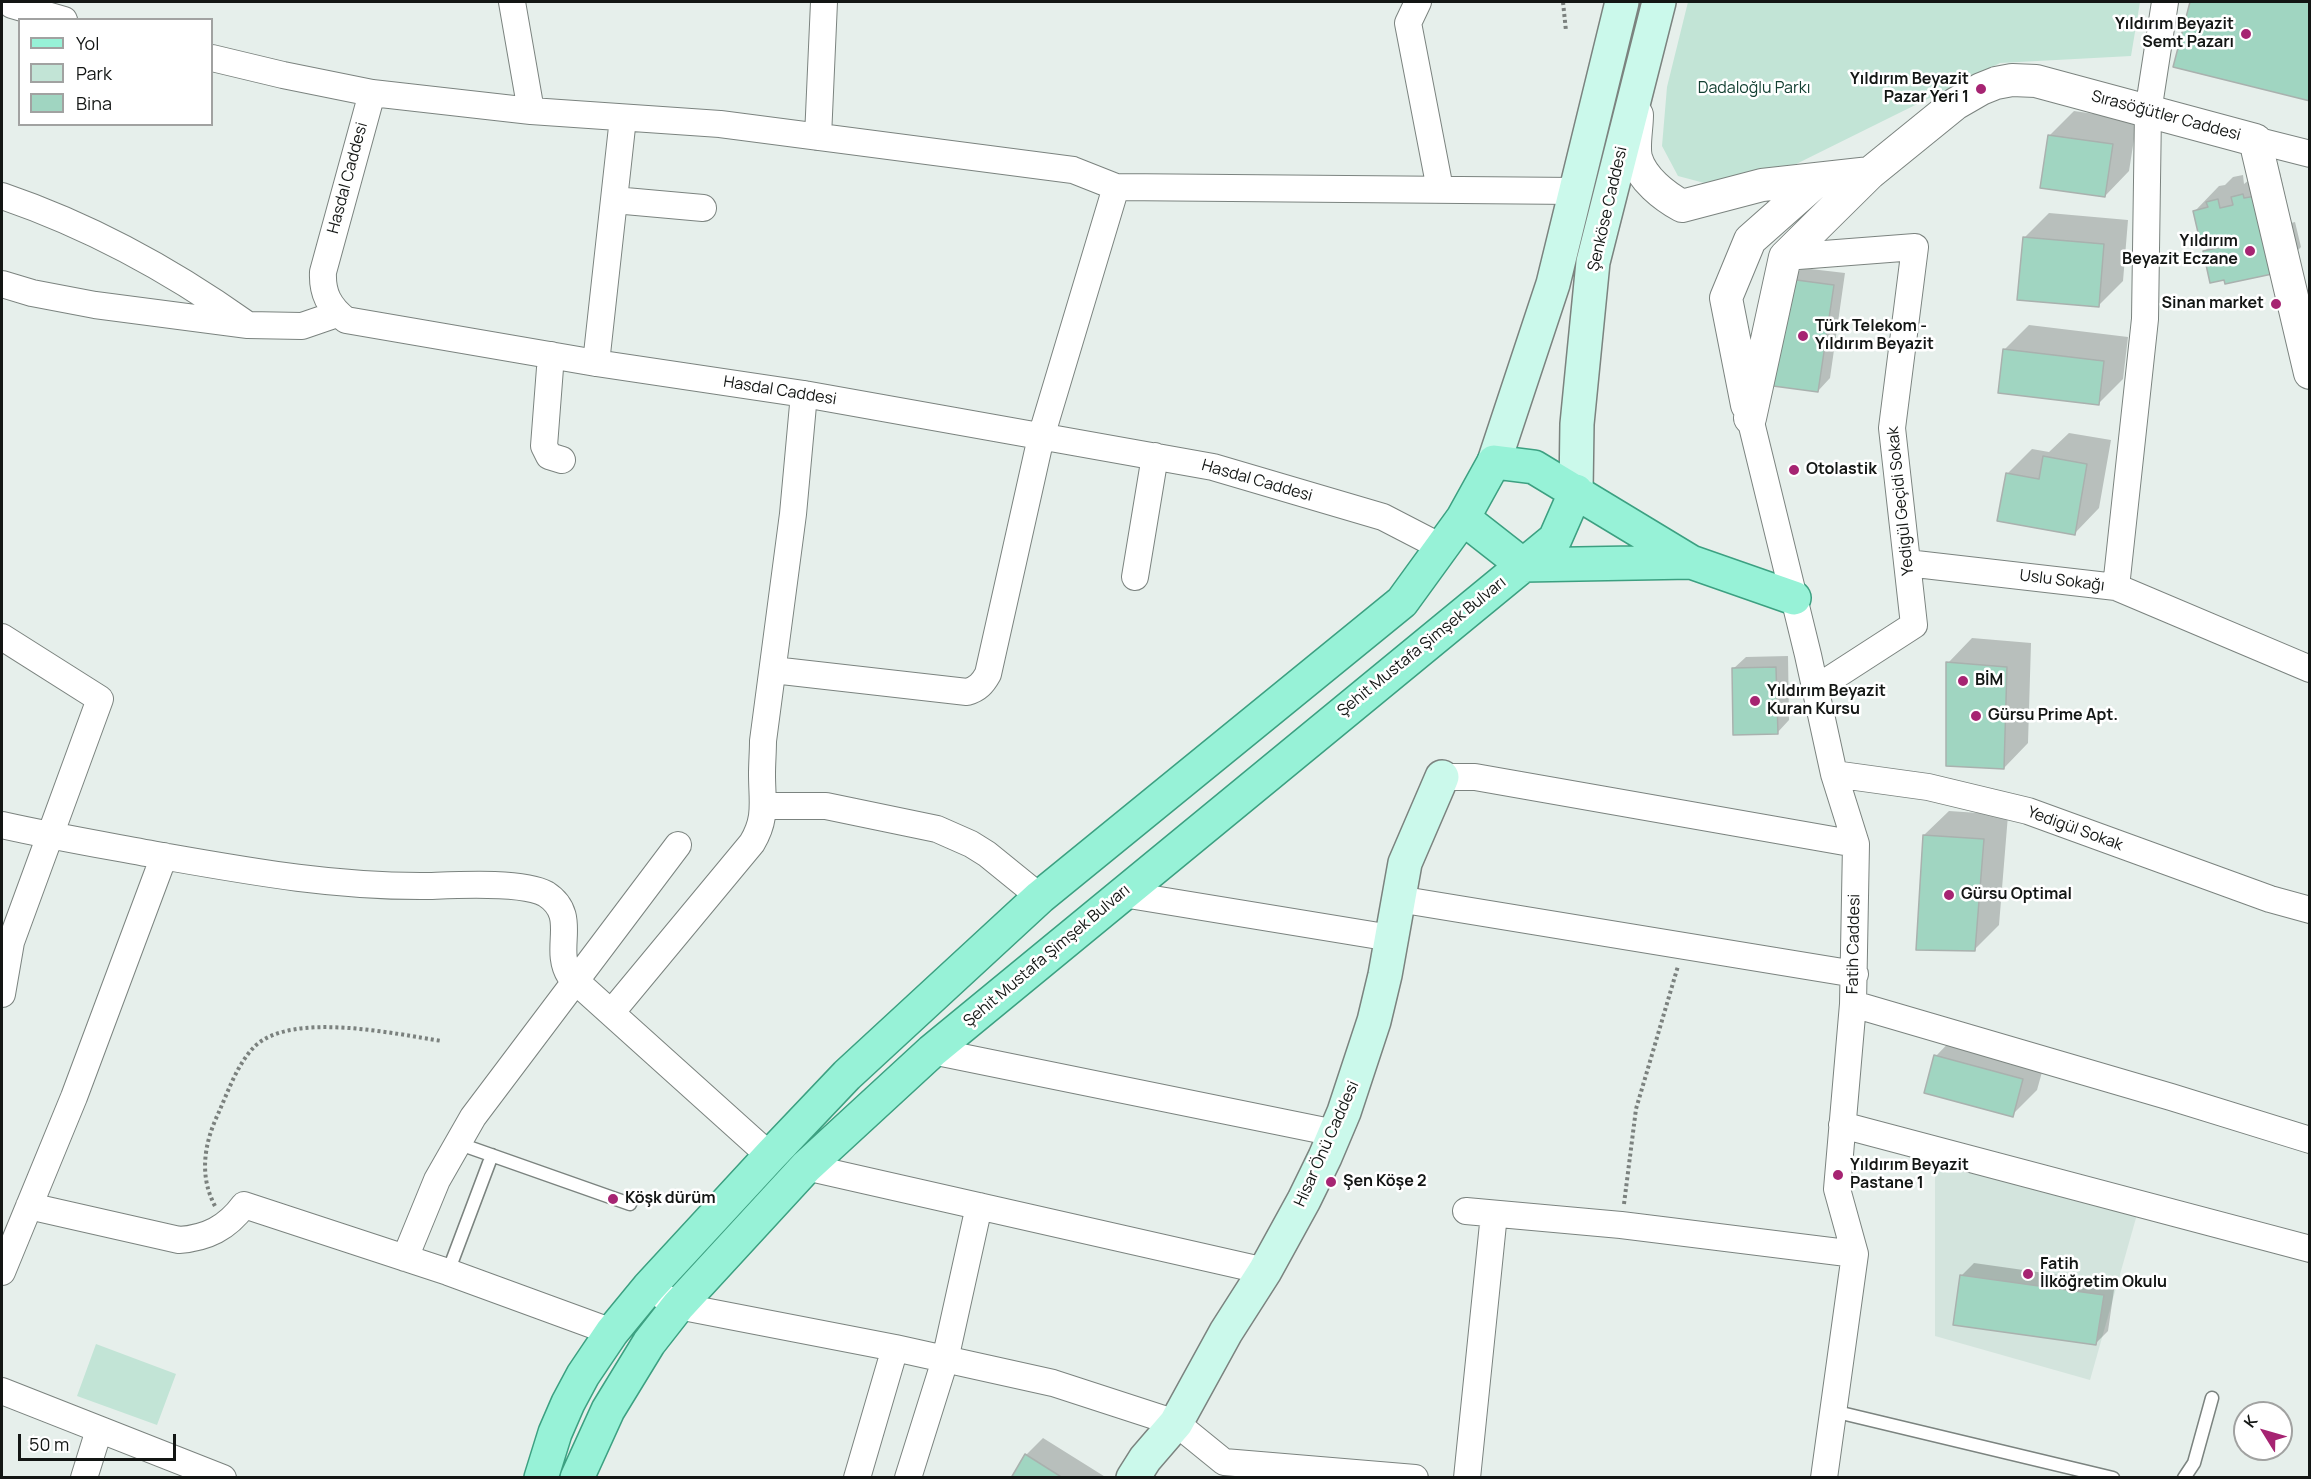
<!DOCTYPE html>
<meta charset="utf-8">
<style>
body{margin:0}
#map{position:relative;width:2311px;height:1479px;overflow:hidden;background:#e6efeb;font-family:Manrope,sans-serif}
canvas{display:block}
.frame{position:absolute;inset:0;border:3px solid #131614;pointer-events:none}
.legend{position:absolute;left:18px;top:18px;width:195px;height:108px;box-sizing:border-box;background:#fff;border:2px solid #a1a2a1;margin:0;padding:8px 10px;list-style:none;font-size:18px;color:#131614}
.legend li{display:flex;align-items:center;gap:12px;height:30px}
.legend b{width:30px;border:2px solid #a1a2a1}
.north{position:absolute;left:2233px;top:1401px;width:60px;height:60px;box-sizing:border-box;background:#fff;border:2px solid #a1a2a1;border-radius:50%;rotate:307deg;font-size:16px;font-weight:700;line-height:24px;text-align:center;color:#131614}
.north::after{content:'';display:block;margin:auto;width:21px;height:27px;background:#a62472;clip-path:polygon(50% 0,100% 100%,50% 72%,0 100%)}
.scale{position:absolute;left:18px;top:1434px;width:158px;height:27px;box-sizing:border-box;border:3px solid #131614;border-top:0;padding-left:8px;font-size:18px;line-height:21px;white-space:nowrap;color:#131614;-webkit-text-stroke:4px #fff;paint-order:stroke}
</style>
<div id="map">
<canvas width="2311" height="1479"></canvas>
<div class="frame"></div>
<ul class="legend">
<li><b style="height:8px;background:#97f2d7"></b>Yol</li>
<li><b style="height:16px;background:#c2e4d6"></b>Park</li>
<li><b style="height:16px;background:#a0d5c1"></b>Bina</li>
</ul>
<div class="north">K</div>
<div class="scale">50 m</div>
</div>
<script>
const context = document.querySelector('canvas').getContext('2d');
context.lineJoin = 'round';
function paint(path, color) { context.fillStyle = color; context.fill(path, 'evenodd'); }
function trace(path, color, width, dash) { context.strokeStyle = color; context.lineWidth = width; context.lineCap = dash ? 'butt' : 'round'; context.setLineDash(dash || []); context.stroke(path); }
function write(font, color, halo, rows, align = 'center') {
  context.font = font + ' Manrope,sans-serif'; context.lineWidth = 5; context.setLineDash([]); context.textBaseline = 'middle'; context.strokeStyle = halo; context.fillStyle = color; for (const [text, x, y, turn = 0] of rows) {
    context.save(); context.translate(x, y); context.rotate((+turn || 0) * Math.PI / 180); context.textAlign = isNaN(turn) ? turn : align; if (halo) context.strokeText(text, 0, 0); context.fillText(text, 0, 0); context.restore();
  }
}
const built = new Path2D(`
 M1935 1154 2138 1211 2090 1380 1935 1336Z`);
const green = new Path2D(`
 M1688 2H2140L2131 56 2000 63 1776 174 1712 185 1678 176 1662 146 1667 87Z
 M96 1344 176 1374 157 1425 77 1396Z`);
const shadow = new Path2D(`
 M2191 2H2310V99L2175 66Z
 M2074 111 2137 120 2129 171 2105 196 2049 136Z
 M2280 172 2291 223 2295 222 2301 247 2276 272 2205 251 2221 235 2195 211 2219 186 2225 185 2233 177 2243 175 2244 184 2258 173 2269 175Z
 M2049 213 2128 220 2123 281 2098 306 2024 238Z
 M1802 268 1845 273 1830 378 1818 391 1790 280Z
 M2029 325 2128 337 2123 379 2098 404 2004 350Z
 M2069 433 2111 440 2099 508 2075 533 2007 474 2032 449 2049 452Z
 M1972 638 2031 643 2028 743 2004 768 1948 663Z
 M1788 656 1789 720 1777 733 1733 669 1746 657Z
 M1949 811 2008 815 1999 925 1974 950 1924 835Z
 M1960 1031 2047 1054 2037 1090 2012 1115 1936 1056Z
 M1974 1263 2115 1283 2108 1331 2096 1343 1962 1275Z
 M1043 1438 1107 1478H1013L1026 1455Z`);
const building = new Path2D(`
 M2190 2H2310V101L2173 67Z
 M2048 135 2113 144 2105 197 2040 188Z
 M2243 194 2244 198 2256 196 2277 273 2225 284 2224 280 2210 283 2203 251 2222 247 2219 237 2200 241 2193 211 2208 207 2206 202 2218 199 2220 208 2233 205 2231 197Z
 M2023 237 2104 244 2099 307 2017 300Z
 M1789 279 1834 285 1818 392 1773 386Z
 M2003 349 2104 361 2099 405 1998 393Z
 M2043 456 2087 464 2075 535 1997 521 2006 473 2039 479Z
 M1946 662 2007 667 2004 769 1946 766Z
 M1776 667 1778 734 1733 735 1732 668Z
 M1923 835 1984 839 1975 951 1916 950Z
 M1934 1055 2023 1079 2013 1117 1924 1093Z
 M1960 1275 2104 1295 2096 1345 1953 1325Z
 M1025 1454 1063 1478H1011Z`);
const path = new Path2D(`
 M1563 2 1566 31
 M1624 1204 1636 1109 1678 966
 M215 1206C199 1176 204 1144 218 1114 228 1092 237 1064 255 1046 293 1011 395 1034 442 1041`);
const service = new Path2D(`
 M457 1143 630 1204
 M448 1272 492 1155
 M1833 1411 2113 1478
 M2184 1478 2194 1463 2212 1398`);
const minor = new Path2D(`
 M512 2 531 111
 M1418 2 1408 23 1440 189
 M12 5 64 20
 M212 58 283 75 372 93 531 111 720 124 1073 170 1116 187
 M372 93 323 272C322 293 329 307 346 320L596 363 804 394 1213 467 1383 517 1441 547
 M818 137 824 2
 M2255 140 2310 154
 M2 196C90 226 169 269 245 323
 M614 200 703 208
 M1785 257 1915 247 1892 428 1914 625 1815 689
 M2 284 32 293 95 305 248 325 302 326 337 314
 M551 355 544 446 549 456 562 460
 M596 363 623 118
 M1750 418 1808 655 1834 774 1856 844 1853 1004 1837 1189 1855 1254 1824 1478
 M1907 563 2116 587 2310 669
 M1135 577 1155 456
 M2116 587 2145 319 2148 112 2165 2
 M2 637 100 699 11 942 2 994
 M773 670 967 692C978 689 983 683 988 674L1041 437 1116 187 1576 191
 M1834 774 1928 787 2028 811 2270 899 2310 910
 M1442 777H1475L1856 844
 M764 806H826L937 829 971 844 987 854 1040 897
 M2 825C55 837 109 846 162 856 253 872 336 887 429 886 456 885 523 881 546 894 580 916 552 948 570 976L770 1156
 M1123 894 1391 938
 M1398 899 1855 974
 M1853 1004 2171 1097 2310 1140
 M611 1013 752 843C767 818 762 802 762 774 762 763 763 752 763 741L793 514 804 394
 M932 1051 1335 1133
 M1842 1125 2310 1249
 M806 1167 1265 1271
 M29 1206 179 1240C207 1238 227 1228 244 1205L448 1272 612 1332
 M1466 1211 1621 1225 1855 1254
 M405 1258 437 1180 473 1117 678 845
 M2 1272 74 1097 164 856
 M649 1287 678 1306 895 1348 1053 1383 1176 1423 1224 1462 1415 1478
 M2 1391 223 1478
 M84 1478 99 1430
 M857 1478 895 1348
 M908 1478 945 1360 979 1206
 M1467 1478 1494 1214`);
const tertiary = new Path2D(`
 M1637 115C1637 128 1633 146 1636 158 1642 179 1664 196 1682 206L1762 185 1870 173
 M1747 405 1726 298 1750 240 1819 179
 M1750 418 1785 257 1870 173 1955 104 1981 89 1996 83 2012 80 2036 81 2255 140 2310 373`);
const secondary = new Path2D(`
 M1494 462 1553 284 1622 2
 M1576 491 1577 424 1593 262 1659 2
 M1133 1478 1145 1459 1176 1423 1226 1332 1265 1271 1304 1200 1325 1157 1344 1112 1374 1021 1385 975 1405 863 1442 777`);
const primary = new Path2D(`
 M1463 518 1523 565 1691 562
 M541 1478 555 1433 568 1403 583 1375 612 1332 649 1287 770 1156 847 1075 1040 897 1402 602 1463 518 1494 462 1534 467 1691 562 1794 598
 M577 1478 608 1410 649 1343 678 1306 806 1167 932 1051 1555 539 1576 491`);
const markers = [
 [2246,34,6,"#a62472"],
 [1981,89,6,"#a62472"],
 [2250,251,6,"#a62472"],
 [2276,304,6,"#a62472"],
 [1803,336,6,"#a62472"],
 [1794,470,6,"#a62472"],
 [1963,681,6,"#a62472"],
 [1755,701,6,"#a62472"],
 [1976,716,6,"#a62472"],
 [1949,895,6,"#a62472"],
 [1838,1175,6,"#a62472"],
 [1331,1182,6,"#a62472"],
 [613,1199,6,"#a62472"],
 [2028,1274,6,"#a62472"]
];
const poiNames = [
 ["Yıldırım Beyazit",2234,25,"right"],
 ["Semt Pazarı",2234,43,"right"],
 ["Yıldırım Beyazit",1969,80,"right"],
 ["Pazar Yeri 1",1969,98,"right"],
 ["Yıldırım",2238,242,"right"],
 ["Beyazit Eczane",2238,260,"right"],
 ["Sinan market",2264,304,"right"],
 ["Türk Telekom -",1815,327],
 ["Yıldırım Beyazit",1815,345],
 ["Otolastik",1806,470],
 ["BİM",1975,681],
 ["Yıldırım Beyazit",1767,692],
 ["Kuran Kursu",1767,710],
 ["Gürsu Prime Apt.",1988,716],
 ["Gürsu Optimal",1961,895],
 ["Yıldırım Beyazit",1850,1166],
 ["Pastane 1",1850,1184],
 ["Şen Köşe 2",1343,1182],
 ["Köşk dürüm",625,1199],
 ["Fatih",2040,1265],
 ["İlköğretim Okulu",2040,1283]
];
const parkNames = [
 ["Dadaloğlu Parkı",1754,89]
];
const streetNames = [
 ["Sırasöğütler Caddesi",2166,116,15],
 ["Hasdal Caddesi",348,178,-75],
 ["Şenköse Caddesi",1608,209,-77],
 ["Hasdal Caddesi",780,391,9],
 ["Hasdal Caddesi",1257,481,16],
 ["Yedigül Geçidi Sokak",1901,501,-96],
 ["Uslu Sokağı",2062,581,7],
 ["Şehit Mustafa Şimşek Bulvarı",1422,647,-39],
 ["Yedigül Sokak",2075,829,20],
 ["Fatih Caddesi",1854,944,-89],
 ["Şehit Mustafa Şimşek Bulvarı",1047,956,-40],
 ["Hisar Önü Caddesi",1327,1144,-66]
];
paint(built, '#d3e4dd');
paint(green, '#c2e4d6');
paint(shadow, '#0003');
paint(building, '#a0d5c1');
trace(building, '#a9b1ae', 1.5);
trace(service, '#7b837f', 15);
trace(minor, '#7b837f', 28);
trace(tertiary, '#7b837f', 34);
trace(secondary, '#7b837f', 36);
trace(primary, '#3ca081', 36);
trace(path, '#7b817e', 4, [3, 3]);
trace(service, '#fff', 12);
trace(minor, '#fff', 26);
trace(tertiary, '#fff', 32);
trace(secondary, '#cbf9eb', 33);
trace(primary, '#97f2d7', 33);
for (const [x, y, r, color] of markers) { const dot = new Path2D(); dot.arc(x, y, r, 0, 2 * Math.PI); context.fillStyle = color; context.fill(dot); trace(dot, '#fff', 2); }
write('bold 16px', '#131614', '#fff', poiNames, 'left');
write('16px', '#134032', '#fff', parkNames);
write('16px', '#131614', '#fff', streetNames);
</script>
